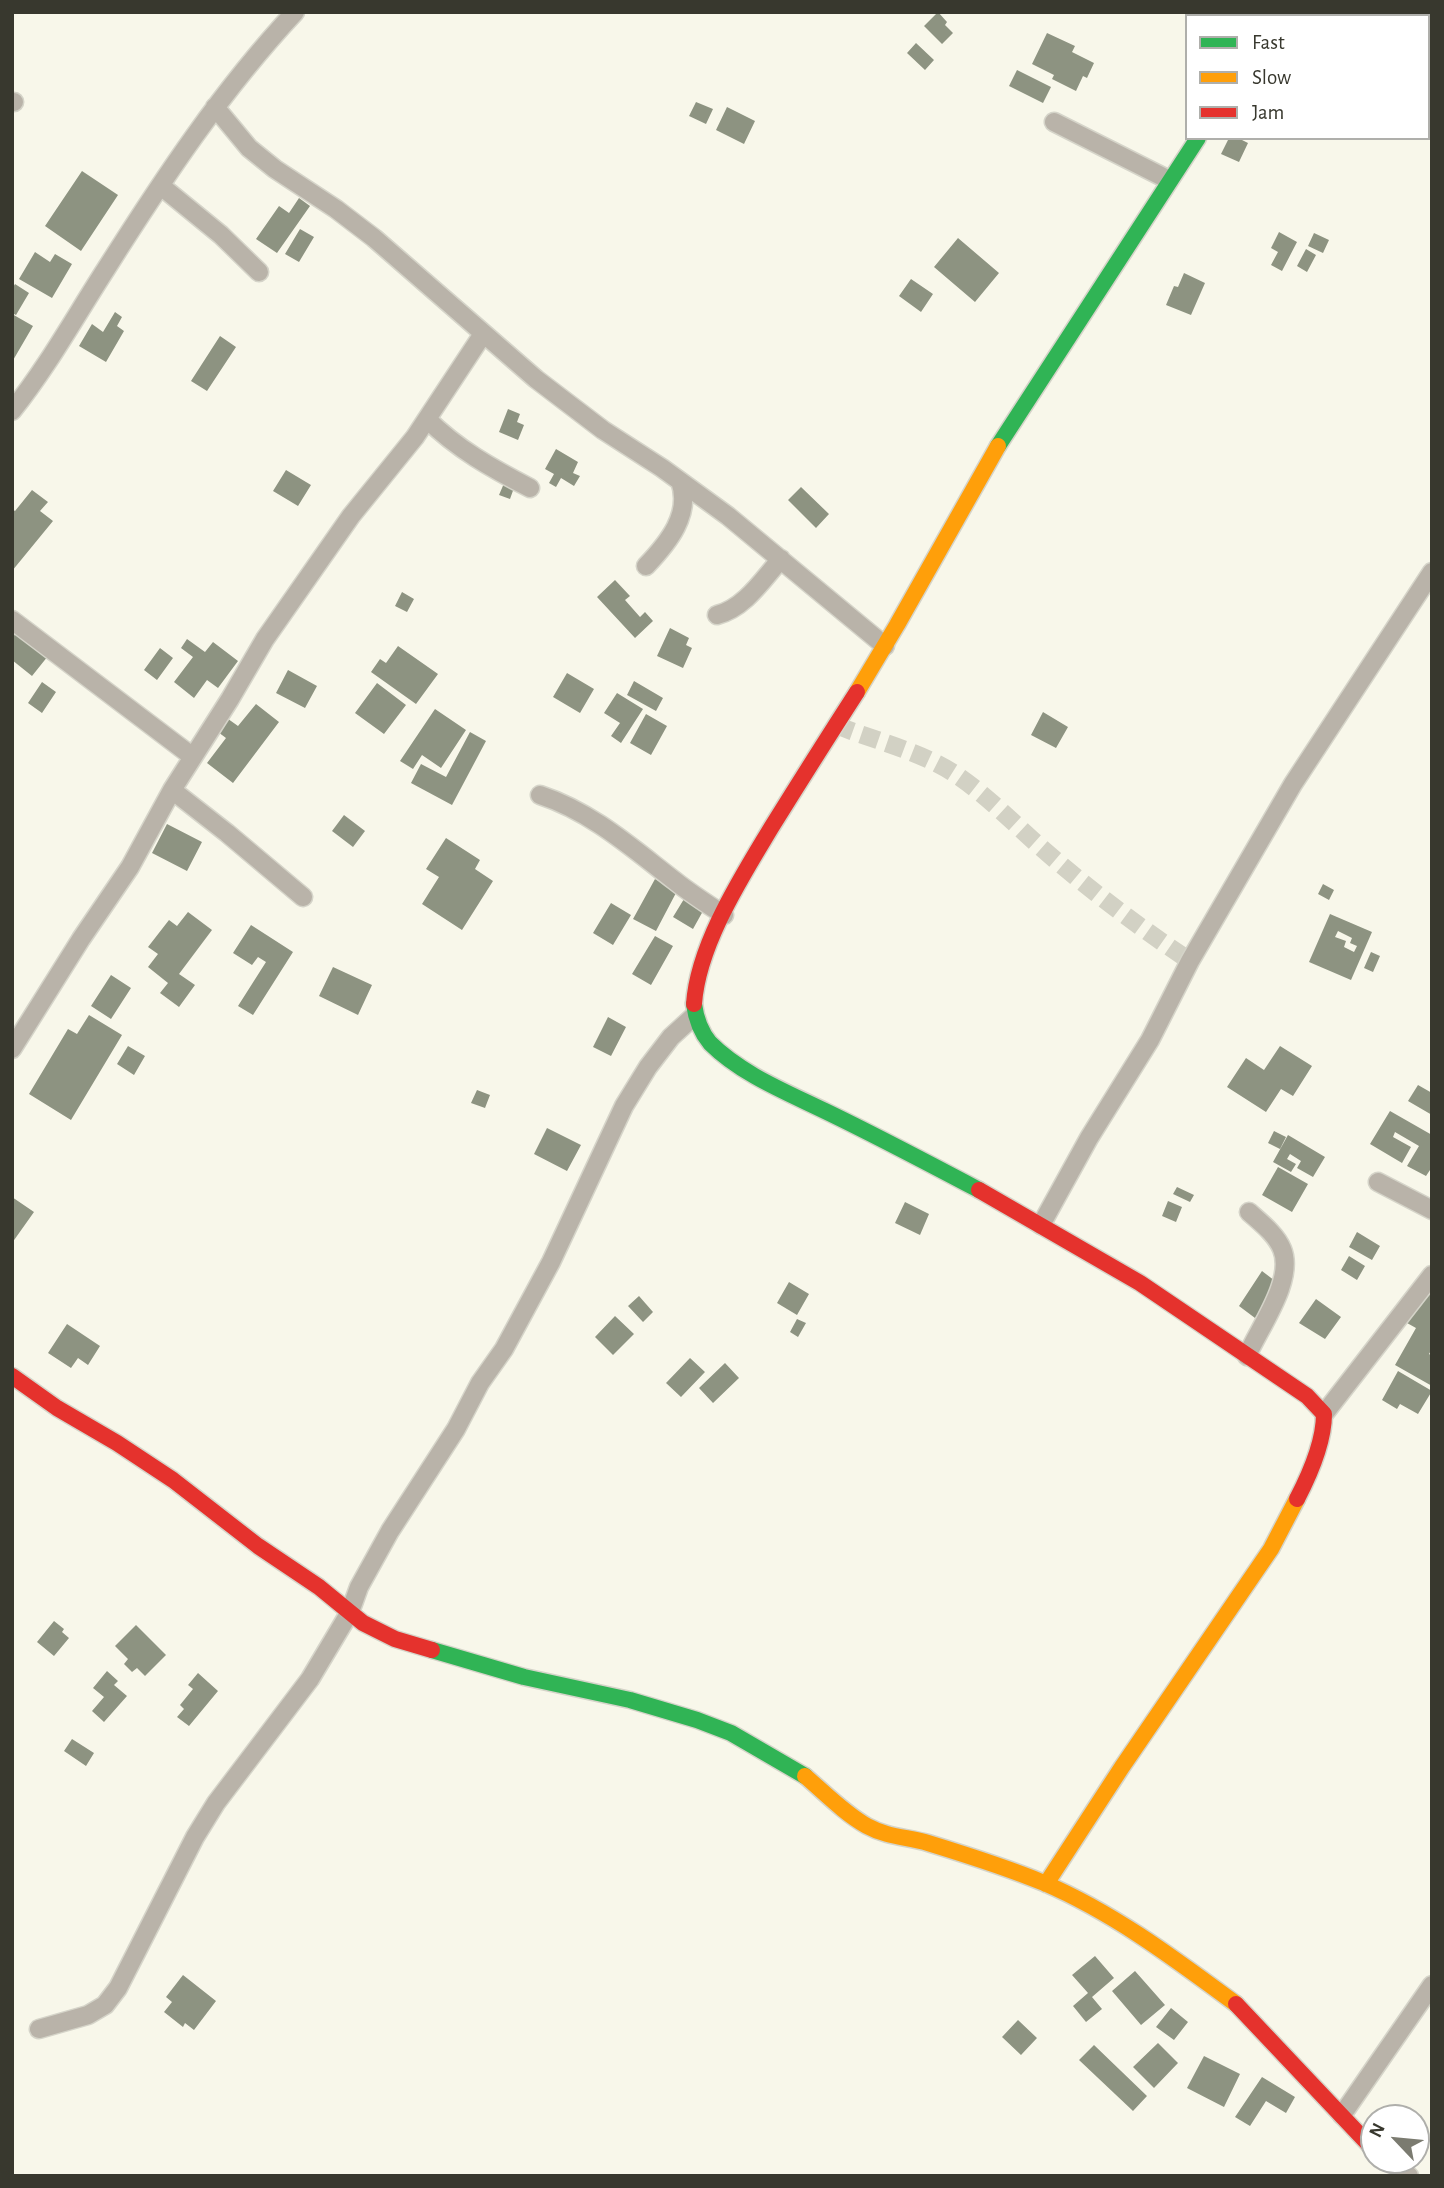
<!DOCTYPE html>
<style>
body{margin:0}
#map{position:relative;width:1444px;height:2188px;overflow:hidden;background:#f8f7ea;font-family:"Alegreya Sans",sans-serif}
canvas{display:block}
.frame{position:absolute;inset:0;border:14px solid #38382e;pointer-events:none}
.legend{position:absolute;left:1185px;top:14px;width:245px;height:126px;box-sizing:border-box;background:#fff;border:2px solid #afafab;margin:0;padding:9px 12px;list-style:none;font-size:21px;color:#38382e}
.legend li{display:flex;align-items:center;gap:14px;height:35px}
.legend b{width:35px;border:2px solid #afafab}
.north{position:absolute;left:1360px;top:2104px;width:70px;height:70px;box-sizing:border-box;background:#fff;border:2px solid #afafab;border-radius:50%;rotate:296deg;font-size:19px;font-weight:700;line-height:28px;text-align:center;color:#38382e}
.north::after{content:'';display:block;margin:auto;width:24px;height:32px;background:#7b7b70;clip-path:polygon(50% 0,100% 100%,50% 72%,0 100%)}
</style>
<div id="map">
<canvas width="1444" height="2188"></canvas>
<div class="frame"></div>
<ul class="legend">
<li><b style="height:9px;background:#30b455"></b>Fast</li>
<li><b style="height:9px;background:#ff9f0a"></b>Slow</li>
<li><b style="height:9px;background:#e5322d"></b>Jam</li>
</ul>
<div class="north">N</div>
</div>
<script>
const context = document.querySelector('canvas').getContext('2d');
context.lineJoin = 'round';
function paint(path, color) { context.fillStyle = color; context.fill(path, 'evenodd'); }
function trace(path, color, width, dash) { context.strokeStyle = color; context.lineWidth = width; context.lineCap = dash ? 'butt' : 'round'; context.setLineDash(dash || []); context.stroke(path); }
const building = new Path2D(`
 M938 12 947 22 945 25 953 33 942 44 924 26Z
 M1047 33 1075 46 1072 52 1094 63 1087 78 1083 76 1076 91 1052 79 1054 75 1032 64Z
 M916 43 934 60 925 70 907 53Z
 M1017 70 1051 87 1043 103 1009 86Z
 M696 102 713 109 706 124 689 116Z
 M727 107 755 121 744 144 716 130Z
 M1229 138H1238L1248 143 1239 162 1221 154Z
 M82 171 118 195 81 251 45 226Z
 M299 198 310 206 277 253 256 239 279 206 289 213Z
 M300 229 314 237 299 262 285 254Z
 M1279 232 1297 242 1282 271 1271 265 1278 252 1271 248Z
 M1314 233 1329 240 1323 253 1308 246Z
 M958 238 999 273 975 302 934 267Z
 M1306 249 1316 255 1307 272 1297 266Z
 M35 252 50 262 55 254 72 264 52 298 19 279Z
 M1184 273 1205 283 1191 315 1166 305 1174 286 1178 287Z
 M911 279 933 294 921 312 899 296Z
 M15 284 29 293 16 315 12 313V289Z
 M115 312 122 317 117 326 124 331 106 362 79 346 92 324 103 332Z
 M12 314 33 326 12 362Z
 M220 336 236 347 207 391 191 381Z
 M508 409 520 414 517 422 524 425 518 440 499 432Z
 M556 449 578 462 573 473 580 476 574 486 561 478 556 487 549 483 554 474 545 469Z
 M286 470 311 485 298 506 273 491Z
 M505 481 515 485 510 499 499 495Z
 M801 487 829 514 816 528 788 500Z
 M32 490 48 502 40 511 53 521 12 571V509L15 511Z
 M615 580 630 596 625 600 640 617 645 612 653 621 635 638 597 597Z
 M402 592 414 599 407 612 395 606Z
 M670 628 689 638 686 645 692 648 683 668 657 656Z
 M18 631 48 656 32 676 12 660V638Z
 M187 639 205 652 213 642 238 661 218 688 207 680 194 698 174 682 193 657 181 648Z
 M398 646 438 674 416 704 371 672 380 659 386 663Z
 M160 648 173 658 157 680 144 670Z
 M288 670 317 686 305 708 276 693Z
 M567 673 594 689 580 713 553 697Z
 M634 681 663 698 656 711 627 695Z
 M42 682 56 692 42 713 28 703Z
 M377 683 406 705 384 734 355 713Z
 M617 693 643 709 621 743 611 736 620 723 604 713Z
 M256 704 279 722 233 783 207 763 226 738 214 729 224 716 238 726Z
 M435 709 466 730 441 768 422 755 413 769 400 761Z
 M1043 712 1068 727 1056 748 1031 735Z
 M646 714 667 726 651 755 630 743Z
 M470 732 486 741 452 805 411 783 421 764 446 777Z
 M344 815 365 831 353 847 332 831Z
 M167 824 202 842 187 871 152 853Z
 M446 838 480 860 475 869 493 881 462 930 422 904 439 877 426 869Z
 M655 879 677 891 656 931 633 919Z
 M1323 884 1334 890 1329 900 1318 894Z
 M684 899 703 911 693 929 673 917Z
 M611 903 631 915 613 945 593 933Z
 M188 912 212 930 179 974 195 985 179 1007 160 993 168 983 148 967 158 954 148 947 169 920 177 926Z
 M1330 914 1372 932 1351 980 1309 962ZM1338 931 1352 938 1350 943 1357 946 1354 952 1344 947 1346 941 1335 937Z
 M251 925 293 952 253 1015 238 1006 266 962 258 957 252 965 233 953Z
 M655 936 673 946 651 985 632 974Z
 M1371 952 1380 956 1373 972 1364 968Z
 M333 967 372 985 358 1015 319 996Z
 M111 975 131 988 111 1019 91 1006Z
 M89 1015 122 1035 71 1120 29 1094 68 1029 77 1034Z
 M608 1017 626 1027 611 1056 593 1047Z
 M128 1046 145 1056 134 1075 117 1064Z
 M1280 1046 1312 1066 1293 1096 1281 1089 1266 1112 1227 1087 1246 1058 1264 1070Z
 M1418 1085 1432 1093V1115L1408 1101Z
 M477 1090 490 1095 485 1108 471 1103Z
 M1390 1111 1432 1135V1167L1426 1176 1407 1166 1419 1146 1395 1132 1393 1137 1411 1147 1402 1163 1370 1144Z
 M547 1128 581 1145 567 1171 534 1154Z
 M1274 1131 1286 1137 1280 1149 1268 1143Z
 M1288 1135 1325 1157 1313 1177 1297 1168 1301 1161 1290 1154 1287 1159 1296 1164 1291 1172 1273 1162Z
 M1278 1167 1308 1184 1292 1212 1262 1195Z
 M1177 1187 1194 1195 1190 1202 1173 1194Z
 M12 1197 34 1212 12 1243Z
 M1168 1201 1182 1207 1176 1222 1162 1216Z
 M905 1202 929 1214 920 1235 895 1223Z
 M1357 1232 1380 1246 1372 1260 1349 1247Z
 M1349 1256 1365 1266 1357 1280 1341 1270Z
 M1262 1271 1279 1284 1255 1318 1239 1306Z
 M789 1282 809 1294 797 1315 777 1303Z
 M1427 1288 1432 1291V1349L1429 1354 1432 1356V1386L1395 1365 1416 1328 1407 1323Z
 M639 1296 653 1312 643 1322 628 1306Z
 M1316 1299 1341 1317 1325 1339 1299 1323Z
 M615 1316 634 1334 613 1355 595 1337Z
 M797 1319 806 1323 798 1337 790 1332Z
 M67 1324 100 1346 88 1365 78 1358 71 1368 48 1353Z
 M690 1358 705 1372 681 1397 666 1383Z
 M725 1363 739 1378 713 1403 699 1388Z
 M1398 1371 1432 1391 1418 1414 1400 1404 1397 1409 1382 1400Z
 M54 1621 64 1629 62 1632 69 1638 54 1656 37 1642Z
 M136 1625 166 1655 145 1676 137 1668 132 1672 124 1664 128 1659 115 1646Z
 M107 1671 118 1681 114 1685 127 1696 104 1722 92 1711 104 1697 93 1688Z
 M198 1673 218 1691 189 1726 177 1717 184 1709 180 1705 193 1689 188 1685Z
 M72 1739 94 1753 86 1766 64 1751Z
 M1095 1956 1114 1978 1092 1997 1102 2009 1086 2022 1073 2006 1088 1993 1072 1975Z
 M1135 1971 1165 2005 1141 2025 1112 1991Z
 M183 1975 216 2001 194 2030 185 2023 183 2027 164 2012 172 2002 166 1997Z
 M1171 2008 1188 2022 1174 2040 1156 2027Z
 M1018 2020 1037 2038 1021 2055 1002 2037Z
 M1158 2043 1178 2063 1154 2088 1133 2067Z
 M1094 2045 1147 2096 1133 2111 1079 2060Z
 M1204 2056 1240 2074 1224 2107 1187 2088Z
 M1262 2077 1295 2097 1286 2113 1266 2101 1250 2126 1235 2117Z`);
const streetTunnel = new Path2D(`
 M836 725C875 741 920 751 955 774 988 796 1015 825 1045 851 1091 891 1139 927 1190 961`);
const street = new Path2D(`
 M1278 16 1280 12
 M12 102H14
 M215 107 249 148 275 169 336 209 374 238 536 379 603 430 662 468 728 516 885 646
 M1054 122 1169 180
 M161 186 221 235 259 272
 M12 411C48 366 75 317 106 269 163 179 222 90 295 12
 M427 419C457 449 493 469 530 488
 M646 566C668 543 692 514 680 481
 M717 615C745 608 763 579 781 559
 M12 620 193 757
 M172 790 227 833 303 897
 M540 795C592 812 632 848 675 881 690 893 707 904 724 915
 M12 1049 81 939 130 867 172 790 230 699 265 639 351 516 415 437 483 334
 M1378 1182 1432 1210
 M1041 1225 1089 1138 1150 1040 1190 961 1293 784 1432 572
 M1247 1356C1259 1328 1295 1280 1282 1249 1276 1234 1260 1222 1249 1212
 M1324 1414 1432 1275
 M39 2029 88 2015 105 2005 118 1988 195 1837 216 1803 310 1679 350 1612 359 1587 390 1531 456 1429 480 1383 504 1349 551 1262 624 1106 648 1067 671 1037 694 1016
 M1342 2115 1432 1985
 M1388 2160 1409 2176`);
const fast = new Path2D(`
 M998 446 1198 138
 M694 1004C696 1019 700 1031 710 1043 741 1074 786 1092 825 1111 877 1136 928 1163 979 1190
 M432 1650 524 1677 630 1700 697 1720 731 1733 805 1776`);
const slow = new Path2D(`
 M857 692 897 625 998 446
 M805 1776C825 1793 844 1813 867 1826 887 1837 907 1837 928 1843 967 1855 1006 1867 1044 1883 1114 1913 1175 1959 1236 2004
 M1046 1884 1122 1767 1271 1549 1297 1499`);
const jam = new Path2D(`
 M694 1004C698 945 741 878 771 828 799 783 828 737 857 692
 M979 1190 1140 1283 1307 1396 1324 1414C1324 1442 1310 1474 1297 1499
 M12 1376 57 1408 117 1443 173 1480 258 1546 319 1587 363 1623 395 1639 432 1650
 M1236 2004 1374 2150`);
paint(building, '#8d9381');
trace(streetTunnel, '#d2d1c4', 18, [18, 9]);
trace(street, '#d5d4c9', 21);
trace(fast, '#d5d4c9', 19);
trace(slow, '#d5d4c9', 19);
trace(jam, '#d5d4c9', 19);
trace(street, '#b9b3a9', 18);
trace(fast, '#30b455', 16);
trace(slow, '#ff9f0a', 16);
trace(jam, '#e5322d', 16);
</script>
